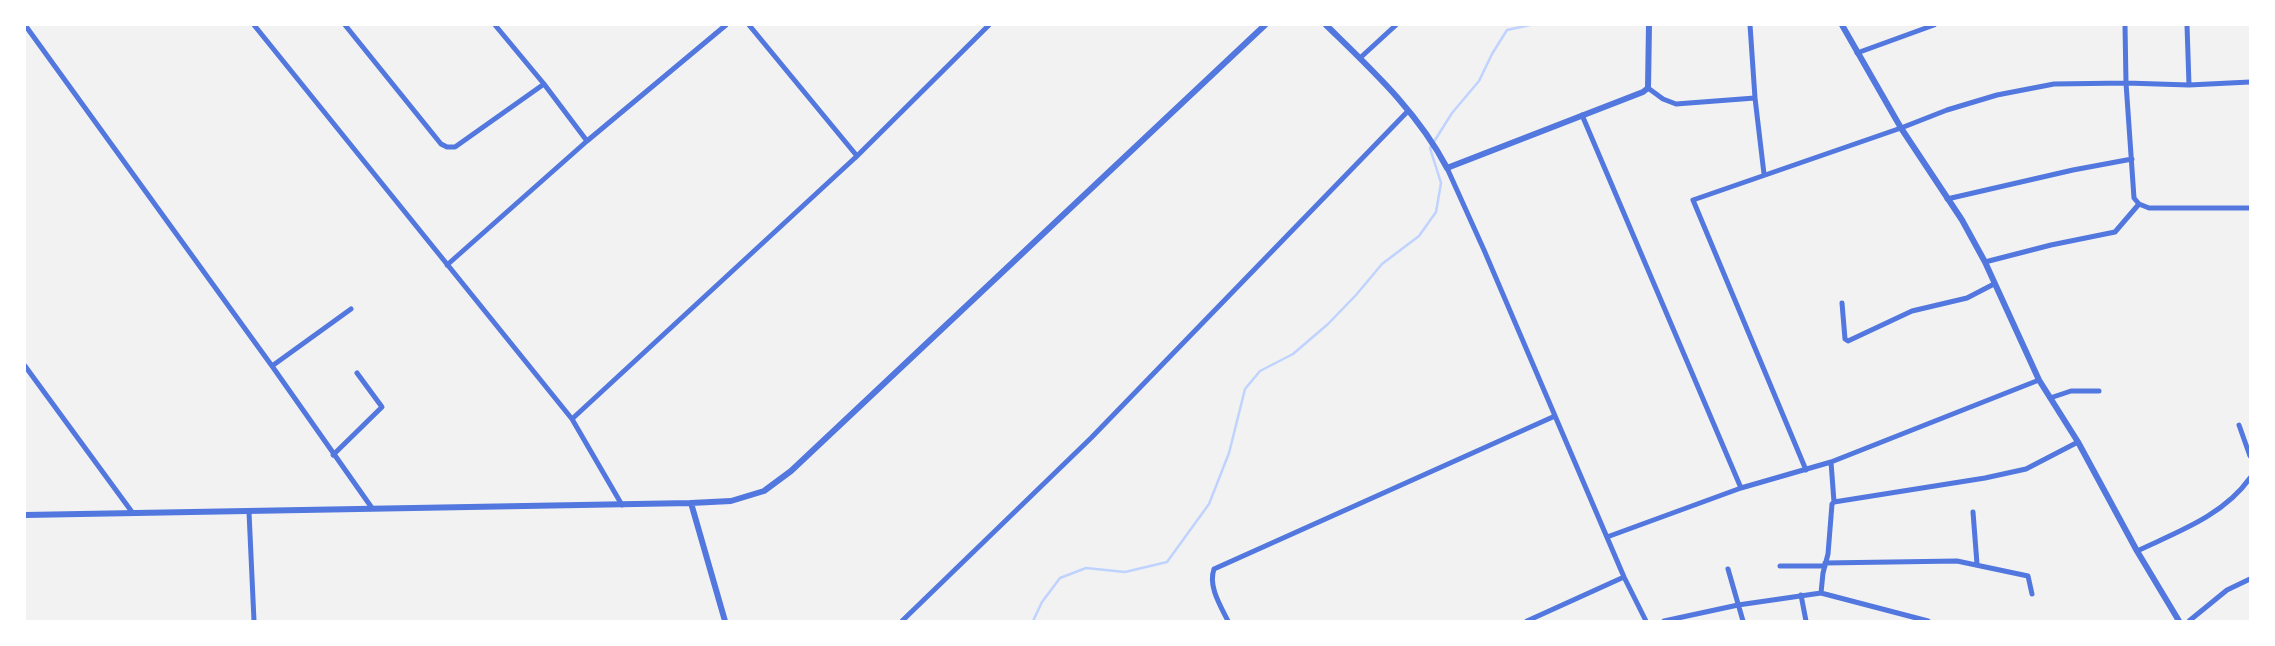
<!DOCTYPE html>
<style>
body{margin:0}
#map{position:relative;width:2275px;height:646px;overflow:hidden;background:#f2f2f2;font-family:Figtree,sans-serif}
canvas{display:block}
.frame{position:absolute;inset:0;border:26px solid #fff;pointer-events:none}
</style>
<div id="map">
<canvas width="2275" height="646"></canvas>
<div class="frame"></div>
</div>
<script>
const context = document.querySelector('canvas').getContext('2d');
context.lineJoin = 'round';
function trace(path, color, width, dash) { context.strokeStyle = color; context.lineWidth = width; context.lineCap = dash ? 'butt' : 'round'; context.setLineDash(dash || []); context.stroke(path); }
const stream = new Path2D(`
 M1033 621 1042 602 1060 578 1086 568 1125 572 1167 562 1209 504 1229 453 1245 389 1260 371 1293 354 1328 324 1356 295 1382 264 1419 236 1436 212 1441 183 1430 148 1452 113 1479 81 1492 54 1507 30 1530 25`);
const minor = new Path2D(`
 M25 25 272 366 372 508
 M254 25 572 419 622 505
 M345 25 441 144 447 147H455L544 84
 M495 25 544 84 587 141
 M749 25 857 156 855 158
 M1750 25 1755 98 1764 174
 M2125 25 2126 83 2134 198 2139 204 2149 208H2250
 M2187 25 2189 85
 M1857 53 1934 25
 M1360 58 1396 25
 M1648 88 1663 99 1676 104 1755 98
 M1582 115 1741 488
 M1447 168 1484 250 1624 577 1646 621
 M1947 199 2073 170 2132 159
 M1985 262 2051 245 2115 232 2139 204
 M447 265 587 141 726 25
 M1842 303 1845 339 1848 341 1912 311 1967 298 1994 284
 M25 366 132 512
 M272 366 351 309
 M2050 398 2071 391H2099
 M572 419 857 156 989 25
 M2239 425 2250 456
 M333 455 382 407 357 373
 M1806 470 1693 200 1901 128 1947 110 1997 95 2054 84 2126 83 2189 85 2250 82
 M1834 502 1985 478 2026 469 2078 442
 M249 512 254 621
 M1973 512 1977 564
 M1607 537 1741 488 1831 462 2039 380
 M2137 551C2177 532 2223 516 2250 478
 M1825 563 1957 561 2028 576 2032 594
 M1780 566H1825
 M1728 569 1743 621
 M1821 593 1823 573 1828 554 1832 504 1834 502 1831 462
 M1801 595 1806 621
 M902 621 1091 438 1408 111
 M1228 621C1220 605 1208 586 1214 569L1555 416
 M1527 621 1624 577
 M1664 621 1738 605 1821 593 1928 621
 M2189 621 2227 590 2250 579`);
const tertiary = new Path2D(`
 M1326 25C1371 69 1418 112 1447 168L1643 92 1648 88 1649 25
 M1842 25 1901 128 1962 220 1985 262 2039 380 2078 442 2137 551 2179 621
 M691 503 725 621
 M25 515 691 503 731 501 764 491 791 471 1265 25`);
trace(stream, '#bfd3fe', 2.5);
trace(minor, '#5277de', 5);
trace(tertiary, '#5277de', 6);
</script>
